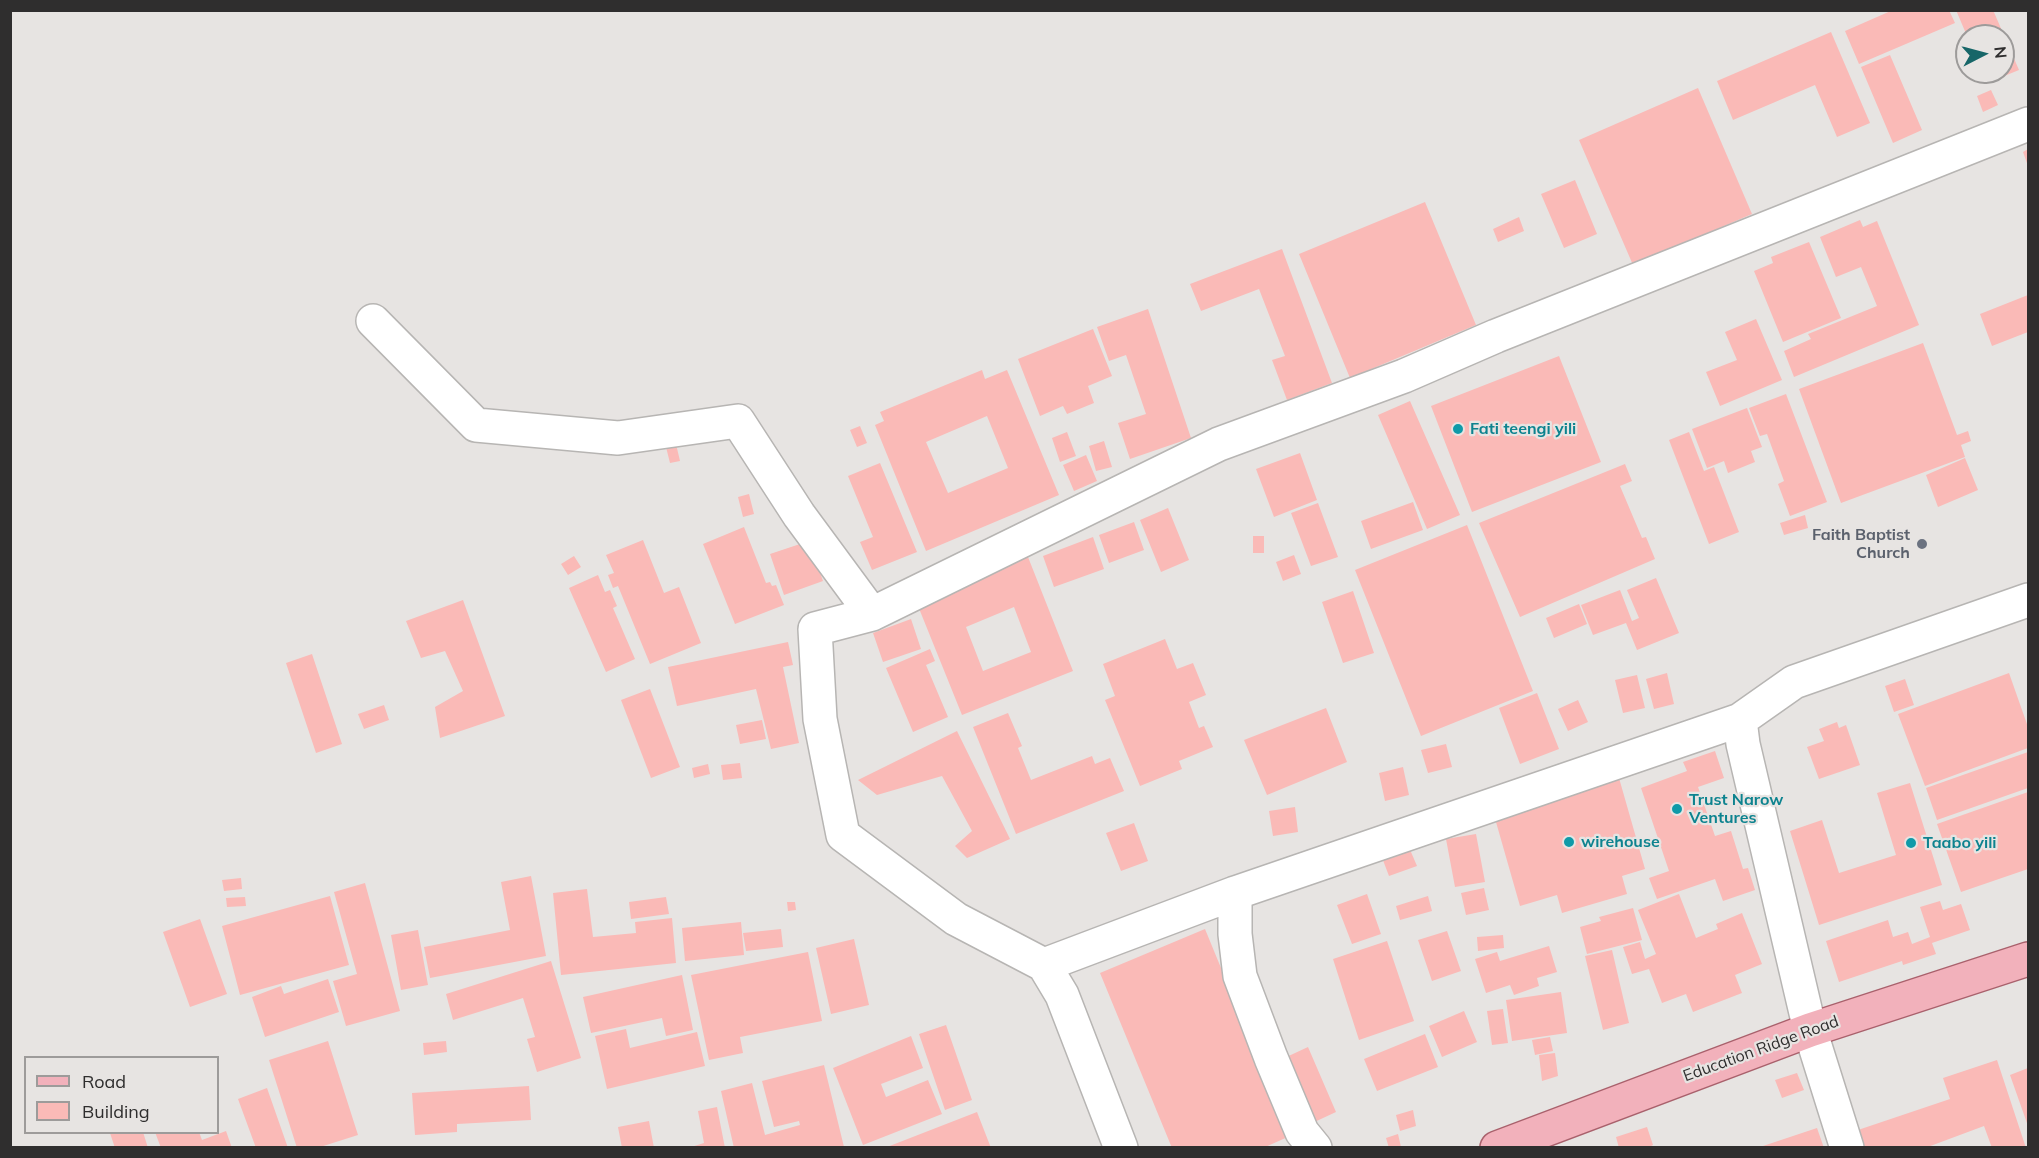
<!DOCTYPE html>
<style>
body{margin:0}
#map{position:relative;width:2039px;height:1158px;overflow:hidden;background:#e7e4e2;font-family:Mulish,sans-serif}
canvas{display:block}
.frame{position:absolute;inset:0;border:12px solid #2f2e2e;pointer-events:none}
.legend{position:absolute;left:24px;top:1056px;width:195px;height:78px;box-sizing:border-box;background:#e7e4e2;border:2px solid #9d9b9a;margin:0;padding:8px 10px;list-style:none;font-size:18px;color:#2f2e2e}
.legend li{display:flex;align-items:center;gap:12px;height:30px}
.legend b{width:30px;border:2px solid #9d9b9a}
.north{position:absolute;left:1955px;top:24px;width:60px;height:60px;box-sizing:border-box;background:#e7e4e2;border:2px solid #9d9b9a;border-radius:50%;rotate:84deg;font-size:16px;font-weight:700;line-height:24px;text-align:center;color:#2f2e2e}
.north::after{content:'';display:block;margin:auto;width:21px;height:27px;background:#176668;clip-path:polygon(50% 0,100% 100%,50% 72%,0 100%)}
</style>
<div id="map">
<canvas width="2039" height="1158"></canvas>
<div class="frame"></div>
<ul class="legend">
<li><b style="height:8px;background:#f2b1bb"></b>Road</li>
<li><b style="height:16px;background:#fabab7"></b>Building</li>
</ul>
<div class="north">N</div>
</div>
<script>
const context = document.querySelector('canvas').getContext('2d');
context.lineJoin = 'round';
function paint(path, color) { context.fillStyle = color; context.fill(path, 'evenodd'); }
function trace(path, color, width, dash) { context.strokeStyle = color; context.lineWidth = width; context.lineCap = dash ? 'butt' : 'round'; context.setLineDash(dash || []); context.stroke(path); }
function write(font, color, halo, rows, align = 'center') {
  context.font = font + ' Mulish,sans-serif'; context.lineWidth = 4.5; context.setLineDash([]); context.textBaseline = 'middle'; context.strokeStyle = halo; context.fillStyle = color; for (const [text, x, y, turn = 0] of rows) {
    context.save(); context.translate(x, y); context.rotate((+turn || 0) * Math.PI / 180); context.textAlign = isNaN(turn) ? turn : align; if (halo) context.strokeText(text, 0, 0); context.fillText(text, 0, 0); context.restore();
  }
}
const building = new Path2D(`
 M1893 10H1949L1955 23 1859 64 1845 31Z
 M1956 10H1993L2019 70 1987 83 1982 72H2003V36H1967Z
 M1831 32 1870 123 1837 137 1815 85 1733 120 1717 81Z
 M1890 55 1922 130 1893 143 1861 67Z
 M1698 88 1752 214 1633 265 1579 140Z
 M1991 90 1998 105 1983 112 1977 96Z
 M2028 149V166L2023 152Z
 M1575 180 1597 234 1564 248 1541 194Z
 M1425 202 1476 325 1350 378 1299 254Z
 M1519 217 1524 231 1498 242 1493 229Z
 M1860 220 1863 227 1877 221 1919 325 1794 377 1784 351 1811 339 1808 334 1877 306 1861 267 1836 277 1820 237Z
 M1809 242 1841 318 1783 342 1754 271 1773 263 1771 257Z
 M1282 249 1332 383 1287 400 1272 360 1285 356 1259 289 1201 311 1190 284Z
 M2028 295V332L1992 346 1980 314Z
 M1148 309 1191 438 1130 459 1118 423 1146 414 1126 355 1109 361 1097 327Z
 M1756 319 1782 380 1720 406 1706 372 1737 360 1725 332Z
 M1093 329 1112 376 1088 386 1094 403 1067 414 1063 406 1040 416 1018 359Z
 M1923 343 1957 435 1968 431 1971 441 1961 445 1965 457 1841 503 1799 389Z
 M1559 356 1601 462 1472 512 1431 406Z
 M982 370 985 379 1007 370 1059 495 926 551 875 425 884 421 880 412ZM987 416 1008 468 948 493 926 442Z
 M1786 394 1827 502 1790 516 1778 484 1784 481 1767 434 1760 436 1749 408Z
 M1410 401 1460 515 1427 529 1378 415Z
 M1747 408 1762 447 1751 451 1755 462 1728 473 1724 461 1707 468 1692 429Z
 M860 426 867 443 857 447 850 430Z
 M1067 432 1076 456 1060 462 1052 438Z
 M1689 432 1704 471 1714 467 1739 532 1709 544 1669 440Z
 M1104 441 1112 467 1096 471 1089 446Z
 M676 444 680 461 670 463 666 447Z
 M1300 453 1317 500 1274 517 1256 469Z
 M1086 455 1097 481 1074 491 1063 465Z
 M1965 458 1978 490 1938 507 1926 475Z
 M880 463 917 552 872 570 860 542 873 537 848 476Z
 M1625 464 1632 481 1620 486 1642 538 1646 537 1655 559 1520 617 1479 523Z
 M749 494 754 514 743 517 738 497Z
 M1413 502 1423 530 1371 549 1361 521Z
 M1318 503 1338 557 1311 566 1291 513Z
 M1168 508 1189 560 1161 572 1140 520Z
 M1805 515 1808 528 1784 535 1780 523Z
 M1134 522 1144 550 1109 563 1099 535Z
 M1467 525 1533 691 1421 736 1355 570Z
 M744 527 766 583 770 582 772 586 776 585 784 605 735 624 703 544Z
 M1253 536H1264V553H1253Z
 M1093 537 1104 569 1054 587 1043 556Z
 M643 540 664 593 679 587 701 643 650 664 618 586 613 588 608 575 614 573 606 555Z
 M809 541 823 581 784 595 770 554Z
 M1294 555 1301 574 1283 581 1276 562Z
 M574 556 581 567 568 575 561 564Z
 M1028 557 1073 671 962 715 916 601ZM1014 607 1031 652 983 671 966 627Z
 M598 575 605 592 610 590 617 606 613 608 635 659 606 672 569 588Z
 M1656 578 1679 633 1637 650 1626 623 1593 635 1581 605 1620 590 1632 621 1639 618 1627 590Z
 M1353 591 1374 653 1343 663 1322 602Z
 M463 600 505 716 440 738 435 707 463 691 445 651 421 658 406 621Z
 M1579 604 1587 624 1554 638 1546 618Z
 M911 619 921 649 883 662 873 633Z
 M1165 639 1177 669 1193 663 1206 695 1189 702 1199 728 1204 726 1213 747 1179 761 1182 769 1140 786 1105 700 1115 696 1103 664Z
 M788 642 793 665 783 667 799 743 771 749 756 689 677 706 668 667Z
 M930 649 935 661 926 665 948 717 913 732 886 668Z
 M312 654 342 744 316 753 286 663Z
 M1667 673 1674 704 1654 709 1646 679Z
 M2009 673 2028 727V748L1925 786 1898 714Z
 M1637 675 1645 708 1623 713 1615 680Z
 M1905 679 1914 705 1894 712 1885 686Z
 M650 689 680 767 651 778 621 700Z
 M1537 693 1559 749 1520 764 1499 708Z
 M1578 700 1588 722 1568 731 1558 709Z
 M384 705 389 720 364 729 358 714Z
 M1326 708 1347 762 1267 795 1244 740Z
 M1008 713 1022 746 1018 748 1031 780 1092 756 1095 764 1110 758 1124 791 1016 834 973 727Z
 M762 720 766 739 740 744 736 725Z
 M1837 722 1839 728 1846 725 1860 765 1819 779 1807 747 1824 741 1819 729Z
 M957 731 1010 839 967 858 955 846 972 831 942 776 877 795 858 780Z
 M1446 744 1452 767 1428 773 1421 750Z
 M1715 751 1724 778 1698 787 1715 836 1731 831 1743 869 1748 868 1755 890 1723 901 1715 879 1657 899 1649 878 1669 871 1641 788 1687 771 1683 762Z
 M2028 752V788L1937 820 1926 788Z
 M740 763 742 778 723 780 721 765Z
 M708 764 710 774 694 778 692 768Z
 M1403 767 1409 795 1385 801 1379 773Z
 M1619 778 1645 869 1622 876 1627 894 1562 913 1557 895 1520 906 1494 815Z
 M1910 783 1942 885 1819 925 1790 831 1822 820 1839 873 1896 855 1877 793Z
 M2028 792V869L1961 892 1937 824Z
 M1295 807 1298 832 1273 836 1269 811Z
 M1134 823 1148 861 1121 871 1106 833Z
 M1476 834 1485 882 1455 887 1446 839Z
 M1408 845 1417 866 1389 876 1381 855Z
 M531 876 546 956 430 978 424 947 510 930 501 882Z
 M241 878 242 889 224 891 222 880Z
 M365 883 400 1011 346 1026 333 981 357 974 334 892Z
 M1484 888 1489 910 1466 915 1461 893Z
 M587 889 593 937 636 933 635 922 672 918 676 963 561 975 553 893Z
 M1367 894 1381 934 1352 944 1337 905Z
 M1679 894 1696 938 1718 929 1716 924 1742 913 1762 964 1735 975 1742 993 1693 1012 1686 994 1662 1003 1649 969 1632 974 1623 947 1640 942 1645 959 1656 954 1638 910Z
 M330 896 349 965 240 995 222 926Z
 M1428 896 1432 911 1400 920 1396 906Z
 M245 897 246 906 227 907 226 898Z
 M666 897 669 914 631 919 629 902Z
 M1940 901 1943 910 1961 904 1970 930 1932 943 1936 954 1903 965 1902 961 1839 982 1826 941 1888 920 1893 937 1908 932 1912 944 1930 937 1920 907Z
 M787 902H795L796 910 788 911Z
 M1633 908 1642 940 1587 954 1580 927 1601 921 1599 917Z
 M200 919 227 994 190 1007 163 932Z
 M741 922 744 955 685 961 682 928Z
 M781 929 783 947 746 951 743 933Z
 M1205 929 1290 1136 1263 1148H1172L1100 973Z
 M418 930 428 985 401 990 391 935Z
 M1447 931 1461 971 1432 981 1418 940Z
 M1503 935 1504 948 1478 951 1477 937Z
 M854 939 869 1005 831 1014 816 948Z
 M1387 941 1414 1021 1359 1040 1333 959Z
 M1549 946 1557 972 1537 978 1539 986 1514 995 1510 985 1486 993 1475 959 1497 952 1500 961Z
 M1612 950 1629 1023 1603 1030 1585 956Z
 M808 952 822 1021 740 1037 743 1053 709 1060 691 975Z
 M551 961 581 1058 537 1072 527 1039 535 1037 523 998 453 1020 446 994Z
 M682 975 693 1030 666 1036 662 1018 591 1033 583 997Z
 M328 979 339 1012 265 1037 252 997 281 986 284 994Z
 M1561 992 1567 1033 1512 1041 1506 1000Z
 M1503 1009 1508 1043 1492 1045 1487 1011Z
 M1464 1011 1477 1042 1442 1057 1429 1026Z
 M946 1025 972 1100 945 1110 919 1034Z
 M626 1029 630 1048 697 1032 705 1066 607 1089 595 1036Z
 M1425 1034 1438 1067 1377 1091 1364 1059Z
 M911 1036 923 1068 881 1084 886 1097 928 1080 942 1114 863 1145 833 1068Z
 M1550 1037 1553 1051 1535 1055 1532 1040Z
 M328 1041 358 1135 317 1148H297L269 1060Z
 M446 1041 447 1052 424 1055 423 1043Z
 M1308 1047 1336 1112 1308 1125 1280 1060Z
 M1555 1053 1558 1076 1542 1081 1539 1055Z
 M1997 1060 2026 1148H1992L1984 1126 1925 1148H1861L1855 1131 1950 1099 1943 1078Z
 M824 1065 844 1147 734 1148 721 1091 752 1083 765 1135 800 1125 799 1121 774 1127 762 1081Z
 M2028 1068V1126L2010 1075Z
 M1797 1073 1804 1090 1782 1098 1775 1080Z
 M529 1086 531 1120 457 1124V1132L415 1135 412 1093Z
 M267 1088 288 1148H256L238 1099Z
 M717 1107 725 1148H688L704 1143 698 1111Z
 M1413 1110 1416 1126 1400 1131 1396 1115Z
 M977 1112 991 1148H887V1147Z
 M649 1121 654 1148H622L618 1127Z
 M1647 1127 1653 1145 1647 1148H1619L1616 1137Z
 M1817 1128 1824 1148H1760V1147Z
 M226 1131 232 1148H161L155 1132H199L202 1140Z
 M113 1132H143L148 1148H115L110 1133Z
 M1398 1134 1401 1147 1389 1148 1386 1138Z`);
const minor = new Path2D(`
 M373 321 476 425 618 438 738 421 799 515 872 614
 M1740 720 1743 744 1810 1030 1847 1148
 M1235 893V934L1240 976 1271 1058 1302 1132 1315 1148
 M1044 965 1235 893 1740 720 1794 682 2028 600
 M1121 1148 1062 995 1044 965 956 919 843 835 820 719 815 629 872 614 1219 444 1404 376 1496 336 2028 124`);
const major = new Path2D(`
 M1497 1148 1810 1030 2028 959`);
const markers = [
 [1458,429,6,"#0f9aa8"],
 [1922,544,6,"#6b7280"],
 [1677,809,6,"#0f9aa8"],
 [1569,842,6,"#0f9aa8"],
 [1911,843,6,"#0f9aa8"]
];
const cultureNames = [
 ["Fati teengi yili",1470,429],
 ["Trust Narow",1689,800],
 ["Ventures",1689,818],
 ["wirehouse",1581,842],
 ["Taabo yili",1923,843]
];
const worshipNames = [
 ["Faith Baptist",1910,535],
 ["Church",1910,553]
];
const streetNames = [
 ["Education Ridge Road",1761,1049,-20]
];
paint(building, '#fabab7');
trace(minor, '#b7b5b3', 36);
trace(major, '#a9616c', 36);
trace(minor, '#fff', 33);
trace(major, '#f2b1bb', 33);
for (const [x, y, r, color] of markers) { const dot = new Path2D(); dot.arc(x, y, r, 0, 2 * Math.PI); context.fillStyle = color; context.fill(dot); trace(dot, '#e7e4e2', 2); }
write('bold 16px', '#0d838f', '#e7e4e2', cultureNames, 'left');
write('bold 16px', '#5b616d', '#e7e4e2', worshipNames, 'right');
write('16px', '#2f2e2e', '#e7e4e2', streetNames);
</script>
